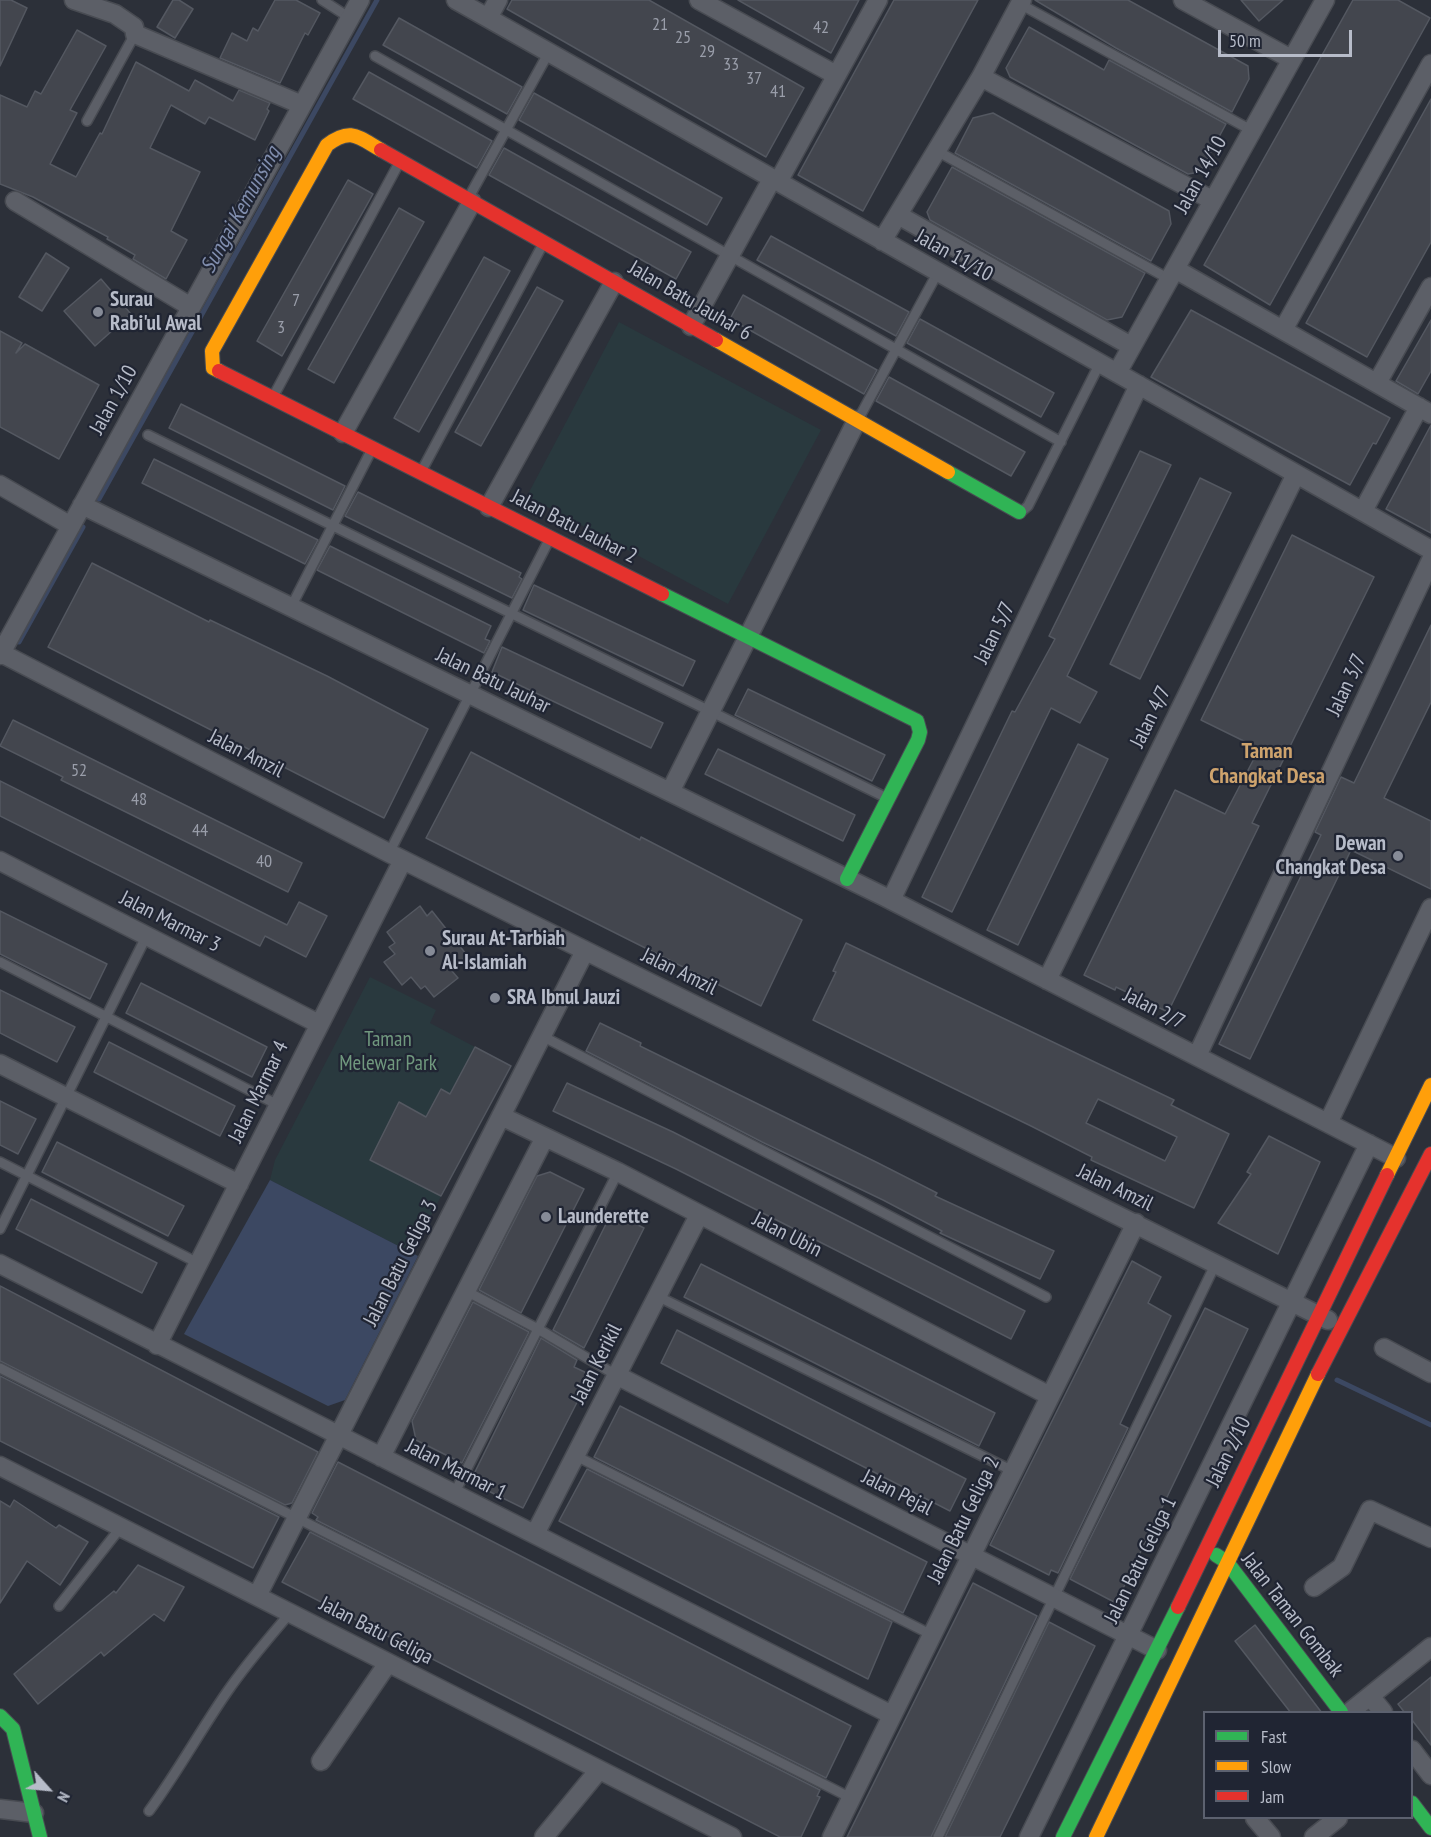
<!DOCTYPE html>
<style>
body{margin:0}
#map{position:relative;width:1431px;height:1837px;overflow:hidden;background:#2c3039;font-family:"PT Sans Narrow",sans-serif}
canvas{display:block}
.legend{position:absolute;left:1203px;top:1711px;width:210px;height:108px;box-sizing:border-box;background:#202533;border:2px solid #5c616f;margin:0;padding:8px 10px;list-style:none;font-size:18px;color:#b7bcc9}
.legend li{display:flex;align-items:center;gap:12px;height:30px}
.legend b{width:30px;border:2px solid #5c616f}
.north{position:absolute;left:18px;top:1759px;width:60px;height:60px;-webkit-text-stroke:4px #202533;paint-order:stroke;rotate:117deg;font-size:16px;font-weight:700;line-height:24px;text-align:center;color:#b7bcc9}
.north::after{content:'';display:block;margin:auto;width:21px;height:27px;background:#b7bcc9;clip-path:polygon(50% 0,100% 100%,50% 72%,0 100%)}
.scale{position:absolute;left:1218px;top:30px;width:134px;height:27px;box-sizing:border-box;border:3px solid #b7bcc9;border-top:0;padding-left:8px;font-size:18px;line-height:21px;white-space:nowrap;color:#b7bcc9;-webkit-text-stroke:4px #202533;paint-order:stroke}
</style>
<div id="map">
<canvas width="1431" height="1837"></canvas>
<ul class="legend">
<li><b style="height:8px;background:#30b455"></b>Fast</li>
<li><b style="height:8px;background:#ff9f0a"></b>Slow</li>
<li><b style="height:8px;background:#e5322d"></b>Jam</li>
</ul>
<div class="north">N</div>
<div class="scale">50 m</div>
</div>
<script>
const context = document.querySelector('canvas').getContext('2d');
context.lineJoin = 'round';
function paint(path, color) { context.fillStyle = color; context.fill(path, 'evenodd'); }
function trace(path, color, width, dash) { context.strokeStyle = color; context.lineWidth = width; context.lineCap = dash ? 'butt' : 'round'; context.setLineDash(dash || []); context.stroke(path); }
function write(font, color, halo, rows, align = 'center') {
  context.font = font + ' "PT Sans Narrow",sans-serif'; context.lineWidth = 4.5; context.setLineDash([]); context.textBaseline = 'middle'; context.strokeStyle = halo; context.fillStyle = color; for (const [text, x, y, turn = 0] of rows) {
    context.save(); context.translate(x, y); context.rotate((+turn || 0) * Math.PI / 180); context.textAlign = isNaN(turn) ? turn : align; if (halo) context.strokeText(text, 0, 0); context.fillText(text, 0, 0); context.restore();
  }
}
const green = new Path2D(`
 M619 322 821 430 728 604 527 496Z
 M370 977 436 1010 430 1023 475 1047 450 1094 441 1089 426 1117 399 1103 371 1159 441 1196 412 1253 270 1180 275 1160Z`);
const water = new Path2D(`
 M270 1180 418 1256 345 1400 328 1406 184 1334Z`);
const stream = new Path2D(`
 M99 499 377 0
 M19 642 83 527
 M1337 1380 1431 1425`);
const building = new Path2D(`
 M0 0H11L27 8 0 66Z
 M173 0H179L193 9 175 38 157 27Z
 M275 0H296L320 13 308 35 305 33 280 83 220 58 232 33 247 41 253 28 258 31Z
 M512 0H649L804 88 766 157 507 9Z
 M738 0H859L831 53Z
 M894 0H978L863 211 798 175Z
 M1035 0H1128L1248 66 1249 79 1232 112 1116 48Z
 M1241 0H1283L1259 21Z
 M1353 0H1398L1430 18 1270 305 1204 265Z
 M399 18 522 87 507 114 383 45Z
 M1029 27 1104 70 1109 60 1226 124 1200 172 1188 174 1010 77 1006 68Z
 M77 30 106 46 70 110 77 113 50 164 76 177 100 133 102 134 136 62 189 91 195 80 233 101 239 90 270 103 267 109 269 111 255 140 209 117 205 124 171 105 150 148 200 172 171 231 187 240 166 279 133 259 135 255 107 239 108 237 33 197 0 184V95L27 107 35 91 41 94Z
 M369 72 492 141 477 168 353 99Z
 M534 93 722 198 707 225 519 120Z
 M1431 99V242L1367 357 1306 323Z
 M993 113 1169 211 1171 224 1151 261 955 153 973 118Z
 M504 148 691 252 676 279 489 175Z
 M952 167 1145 273 1122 317 1107 320 930 220 927 212Z
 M348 180 373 194 282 356 257 341Z
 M399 208 424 222 334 383 308 369Z
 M771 236 909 312 896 336 757 260Z
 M46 253 69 268 42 311 19 297Z
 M484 257 510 271 419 432 394 418Z
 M101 279 131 314 95 346 64 311Z
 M537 287 563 301 481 446 455 432Z
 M743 295 877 370 864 394 730 319Z
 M1191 310 1390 418 1376 444 1373 443 1350 485 1151 377Z
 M920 319 1054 393 1041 417 907 343Z
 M1431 320V371L1418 394 1396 381Z
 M0 331 22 343 16 353 25 344 99 385 59 459 0 427Z
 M889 377 1025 452 1011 476 876 401Z
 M181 404 345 486 333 510 169 428Z
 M1431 425V533L1386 509Z
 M1140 451 1171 465 1067 676 1097 692 1080 723 1051 708 952 912 922 897 1012 711 1015 712 1055 639 1049 636Z
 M154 459 318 540 305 564 142 483Z
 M1200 478 1231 493 1140 679 1110 664Z
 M358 492 521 573 519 577 522 579 512 598 345 516Z
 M1292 535 1374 577 1252 823 1259 826 1168 1012 1116 987 1115 990 1084 975 1175 790 1225 814 1258 751 1253 748 1254 746 1201 720Z
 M330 546 491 626 485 639 490 641 484 653 317 570Z
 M92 563 209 622 210 620 327 676 428 729 384 818 48 647Z
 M534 585 695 661 683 686 523 610Z
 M1431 625V702L1384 798 1431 821V889L1351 850 1250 1059 1219 1044 1321 835 1315 832 1341 777 1354 783Z
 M502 647 663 723 651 748 492 672Z
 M748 689 885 755 872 781 735 715Z
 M13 720 302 863 288 892 61 780 63 777 0 746Z
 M1078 744 1108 759 1018 945 987 930Z
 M718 749 855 815 843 841 705 774Z
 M471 752 640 840 641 837 802 920 761 1006 426 838Z
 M0 781 287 925 299 902 327 916 306 957 265 936 260 946 0 816Z
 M420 906 427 916 432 911 466 954 462 961 451 970 458 978 434 997 425 986 421 989 411 977 402 985 384 962 395 954 389 947 395 943 387 932Z
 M0 911 107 964 90 999 0 954Z
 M846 943 1174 1100 1171 1105 1229 1134 1194 1208 1091 1160 1092 1157 1031 1126 813 1020 836 972 833 971ZM1098 1099 1177 1137 1165 1161 1086 1123Z
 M141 983 267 1047 252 1077 126 1013Z
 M0 990 75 1027 57 1062 0 1033Z
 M600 1023 641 1043 640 1046 878 1163 937 1193 935 1196 1054 1251 1040 1279 940 1233 942 1231 883 1200 762 1142 586 1051Z
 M109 1042 235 1106 220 1136 94 1072Z
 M475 1047 511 1066 441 1196 370 1160 399 1102 426 1117 441 1089 450 1094Z
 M567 1083 673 1132 1025 1311 1011 1339 676 1169 553 1111Z
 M0 1101 36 1119 18 1154 0 1145Z
 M1269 1136 1320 1162 1278 1254 1218 1223 1251 1174 1247 1172Z
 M57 1142 184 1206 168 1236 42 1172Z
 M550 1172 584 1189 521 1313 479 1290 537 1176Z
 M31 1199 157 1263 142 1293 16 1229Z
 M612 1212 644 1228 584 1348 553 1330Z
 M1132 1261 1161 1277 1148 1303 1171 1316 1120 1424 1128 1428 1058 1573 1051 1570 1049 1575 990 1545Z
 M701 1264 995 1413 979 1446 684 1297Z
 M0 1286 318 1452 292 1503 285 1505 0 1361Z
 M473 1302 529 1332 462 1463 416 1440 412 1421Z
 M1205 1308 1248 1329 1116 1603 1070 1579Z
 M677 1330 966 1479 950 1511 661 1363Z
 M541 1338 577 1360 574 1367 591 1375 523 1508 470 1482Z
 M0 1376 279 1517 253 1568 0 1441Z
 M620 1406 927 1562 903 1613 594 1457Z
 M338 1462 851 1726 826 1778 316 1520 318 1517 312 1513Z
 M587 1469 892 1622 868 1679 559 1521Z
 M14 1500 56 1528 59 1525 88 1542 60 1585 27 1561 0 1603V1501L10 1507Z
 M310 1532 820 1790 817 1796 820 1797 801 1837H780L282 1582Z
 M138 1565 184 1587 164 1621 154 1614 104 1656 101 1652 38 1704 14 1674 114 1591 116 1593Z
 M973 1583 1037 1616 931 1837H847Z
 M1049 1622 1095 1646 1000 1837H945Z
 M1255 1625 1322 1713H1291L1235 1641Z
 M1431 1677V1745L1412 1720V1713H1405L1398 1704Z`);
const lane = new Path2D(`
 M322 0 350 18
 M1020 4 1251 130
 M375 56 1061 442
 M87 121 135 34
 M937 151 1169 279
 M469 197 549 52
 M273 397 399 163
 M859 418 938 272
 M148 435 887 798
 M422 470 543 244
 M1021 512 1028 506 1100 363
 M291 607 371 451
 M389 853 549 540
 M0 962 278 1105
 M542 1036 1046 1297
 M0 1162 198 1263
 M0 1229 147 935
 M466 1291 538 1329 616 1375
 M657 1296 1013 1471
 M0 1368 851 1798
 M574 1455 932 1635
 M454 1494 618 1172
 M59 1606 121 1527
 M149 1811C177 1773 200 1731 227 1692 246 1664 268 1639 290 1613
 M938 1837 1216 1263`);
const street = new Path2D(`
 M74 0 115 14 134 27 135 34 302 105
 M456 0 1431 550
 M699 0 836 75
 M1183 0 1291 59
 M488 18 498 0
 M981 77 1212 200
 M778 182 878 0
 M15 201 191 307
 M898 215 1131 346
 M882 241 981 77 1022 0
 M1175 269 1431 414
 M691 326 772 179
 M1283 330 1431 64
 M1117 373 1325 0
 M1377 383 1431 287
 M343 433 472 202
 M0 485 71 526
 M82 505 883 896 1396 1158
 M489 507 614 282
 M1363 511 1419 407
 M1 653 389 853 1328 1320
 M0 655 360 0
 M670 792 857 420
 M0 861 319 1024
 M891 900 1139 385
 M1047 980 1296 474
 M1197 1056 1431 560
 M0 1064 239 1184
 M501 1116 618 1172 1050 1396
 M1328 1123 1431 908
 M0 1264 892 1715
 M157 1345 403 860
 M1384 1348 1431 1373
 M616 1375 1157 1650
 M381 1457 545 1137
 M0 1466 732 1837
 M535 1534 699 1215
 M1314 1587 1342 1567 1370 1510 1431 1538
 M257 1596 585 951
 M1370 1696 1383 1712
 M1350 1712 1431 1647
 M1412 1750 1431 1775
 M321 1761 388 1663
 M0 1809 34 1813
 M1255 1818 1271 1837
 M544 1837 599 1770
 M832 1837 1136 1223
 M1029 1837 1369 1144
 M1314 1837 1338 1818`);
const fast = new Path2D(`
 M948 472 1019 512
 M662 594 917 721 920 732 918 740 847 879
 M1216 1555 1227 1562 1341 1712
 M0 1716 13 1729 40 1837
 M1412 1803 1431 1828
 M1063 1837 1178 1607`);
const slow = new Path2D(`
 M716 340 948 472
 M219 371 213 368 212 351 327 145C351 127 358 137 381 150
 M1387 1175 1431 1085
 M1096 1837 1318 1374`);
const jam = new Path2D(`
 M381 150 716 340
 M219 371 662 594
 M1318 1374 1431 1154
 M1178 1607 1387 1175`);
const markers = [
 [98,312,6,"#868b97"],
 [1398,856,6,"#868b97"],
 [430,951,6,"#868b97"],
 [495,998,6,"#868b97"],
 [546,1217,6,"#868b97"]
];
const numberNames = [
 ["21",660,25],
 ["42",821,28],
 ["25",683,38],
 ["29",707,52],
 ["33",731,65],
 ["37",754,79],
 ["41",778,92],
 ["7",296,301],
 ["3",281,328],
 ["52",79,771],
 ["48",139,800],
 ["44",200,831],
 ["40",264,862]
];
const streetNames = [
 ["Jalan 14/10",1201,175,-61],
 ["Jalan 11/10",954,256,29],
 ["Jalan Batu Jauhar 6",690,301,30],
 ["Jalan 1/10",114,400,-61],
 ["Jalan Batu Jauhar 2",574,527,27],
 ["Jalan 5/7",995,633,-64],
 ["Jalan Batu Jauhar",493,681,26],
 ["Jalan 3/7",1347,685,-65],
 ["Jalan 4/7",1151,717,-64],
 ["Jalan Amzil",246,754,27],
 ["Jalan Marmar 3",170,922,27],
 ["Jalan Amzil",679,972,26],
 ["Jalan 2/7",1154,1009,27],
 ["Jalan Marmar 4",259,1092,-64],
 ["Jalan Amzil",1115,1188,26],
 ["Jalan Ubin",787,1235,27],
 ["Jalan Batu Geliga 3",401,1263,-63],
 ["Jalan Kerikil",597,1364,-63],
 ["Jalan 2/10",1229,1452,-64],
 ["Jalan Marmar 1",456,1470,27],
 ["Jalan Pejal",897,1493,27],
 ["Jalan Batu Geliga 2",964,1520,-64],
 ["Jalan Batu Geliga 1",1141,1560,-64],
 ["Jalan Taman Gombak",1292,1615,52],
 ["Jalan Batu Geliga",376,1631,27]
];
const poiNames = [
 ["Surau",110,300],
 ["Rabi'ul Awal",110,324],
 ["Dewan",1386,844,"right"],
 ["Changkat Desa",1386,868,"right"],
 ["Surau At-Tarbiah",442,939],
 ["Al-Islamiah",442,963],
 ["SRA Ibnul Jauzi",507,998],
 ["Launderette",558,1217]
];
const parkNames = [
 ["Taman",388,1040],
 ["Melewar Park",388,1064]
];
const waterNames = [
 ["Sungai Kemunsing",241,210,-61]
];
const neighbourhoodNames = [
 ["Taman",1267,752],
 ["Changkat Desa",1267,777]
];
paint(green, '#29393e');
paint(water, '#3c4862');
trace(stream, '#3c4862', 5);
paint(building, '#43464e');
trace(building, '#545861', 1.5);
trace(lane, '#484b52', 12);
trace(street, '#484b52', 21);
trace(fast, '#484b52', 16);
trace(slow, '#484b52', 16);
trace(jam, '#484b52', 16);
trace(lane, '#5c5f67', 9);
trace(street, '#5c5f67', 18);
trace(fast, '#30b455', 14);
trace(slow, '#ff9f0a', 14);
trace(jam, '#e5322d', 14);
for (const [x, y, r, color] of markers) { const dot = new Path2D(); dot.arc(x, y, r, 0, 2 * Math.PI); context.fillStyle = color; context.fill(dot); trace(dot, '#202533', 2); }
write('18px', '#9a9eaa', null, numberNames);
write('21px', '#b7bcc9', '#202533', streetNames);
write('bold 21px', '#b7bcc9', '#202533', poiNames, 'left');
write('21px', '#70987e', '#202533', parkNames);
write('italic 22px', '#818eae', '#202533', waterNames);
write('bold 22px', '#cea36d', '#202533', neighbourhoodNames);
</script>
